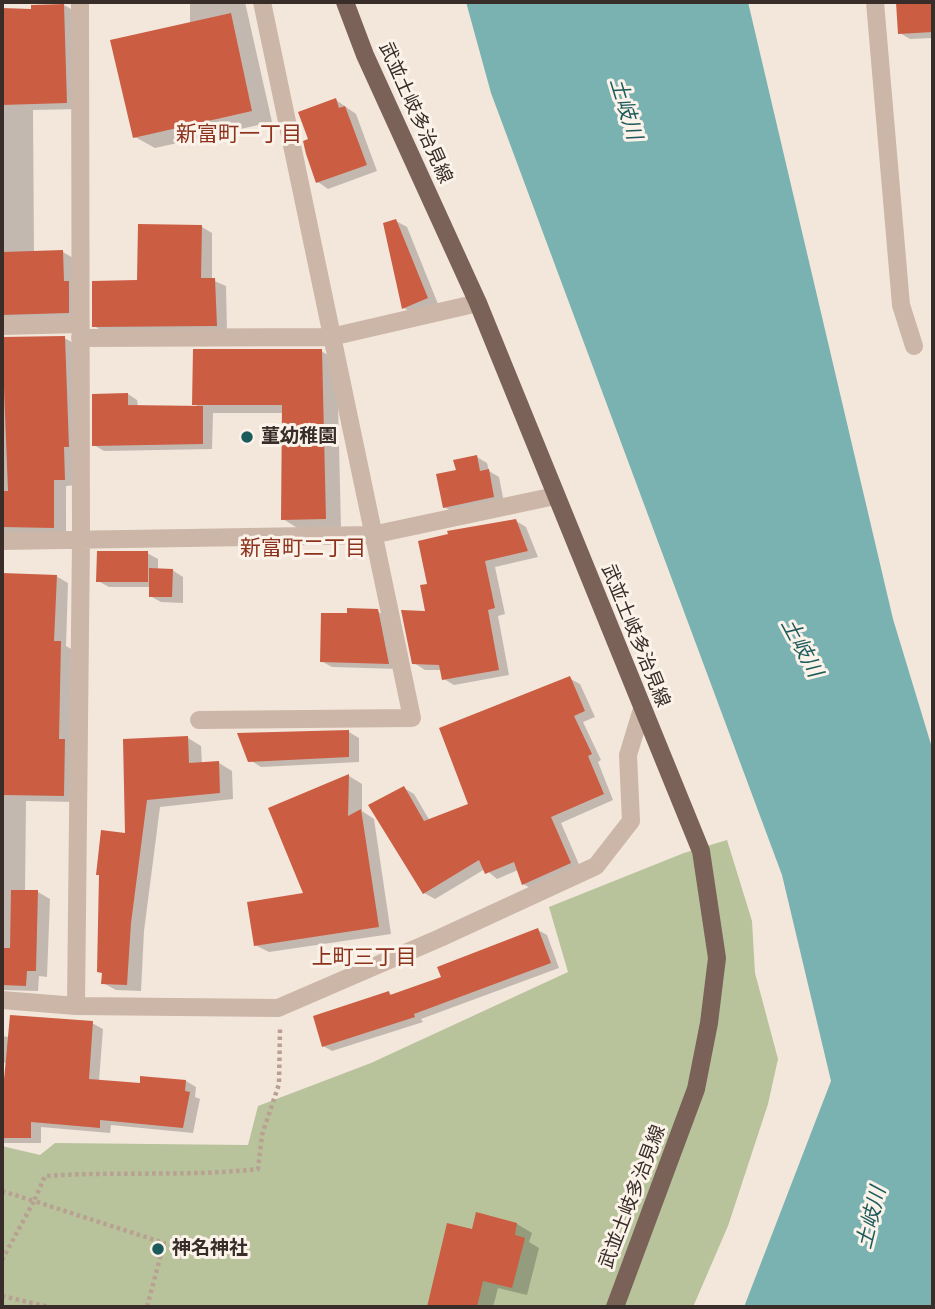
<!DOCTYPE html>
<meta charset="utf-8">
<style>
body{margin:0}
#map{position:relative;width:935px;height:1309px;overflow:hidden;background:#f3e7dc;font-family:Helvetica,sans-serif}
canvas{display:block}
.frame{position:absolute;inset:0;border:4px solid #382d28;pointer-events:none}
</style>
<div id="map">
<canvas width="935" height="1309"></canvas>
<div class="frame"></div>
</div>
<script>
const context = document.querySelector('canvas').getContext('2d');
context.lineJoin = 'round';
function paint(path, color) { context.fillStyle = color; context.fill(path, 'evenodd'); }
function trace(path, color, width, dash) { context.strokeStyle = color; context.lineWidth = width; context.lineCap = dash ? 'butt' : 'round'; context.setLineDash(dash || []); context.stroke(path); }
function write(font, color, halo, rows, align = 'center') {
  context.font = font + ' Helvetica,"Noto Sans JP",sans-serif'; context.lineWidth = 6; context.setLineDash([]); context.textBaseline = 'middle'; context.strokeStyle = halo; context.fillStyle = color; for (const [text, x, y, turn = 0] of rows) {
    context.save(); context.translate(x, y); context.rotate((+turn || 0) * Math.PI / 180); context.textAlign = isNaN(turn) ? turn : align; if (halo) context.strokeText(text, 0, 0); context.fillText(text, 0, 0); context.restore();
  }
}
const green = new Path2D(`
 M727 840 752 921 755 973 778 1059 768 1104 728 1226 693 1307H2V1146L40 1155 55 1143 248 1145 258 1106 371 1063 568 972 549 907 684 853Z`);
const water = new Path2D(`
 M466 2H748L893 619 933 751V1307H744L831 1081 782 875 491 93Z`);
const shadow = new Path2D(`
 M190 2H245L272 122 155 148 135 137 190 24Z
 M897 2H933V38L910 39 900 33Z
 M64 5 76 12 79 109 33 110 34 253 63 252 75 259 81 319 2 333 4 339 64 338 76 344V485L66 486V534L2 539V10L33 11Z
 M336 100 356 114 377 171 328 189 318 182 310 140Z
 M396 221 407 227 438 304 414 314 404 308Z
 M202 227 212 233V280L226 286 227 331 104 332 94 326Z
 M321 351 337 360 341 528 299 529 283 519 284 413H213L212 449 104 451 94 445 128 394 137 400 138 407 201 408 194 404Z
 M477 457 487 463 489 471 499 477 504 503 455 513 444 507Z
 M516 521 526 527 538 557 495 567 505 614 498 616 509 675 454 685 444 679 442 670H425L414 663 427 613 429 585Z
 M147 553 158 559V570H172L183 577V603L161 602 150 596 151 587H109L98 581Z
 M2 574 56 576 68 583 66 646 73 650 75 802 26 801 25 892H38L50 899 47 977 39 976 38 991 2 990Z
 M377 611 388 618 399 669 332 667 321 661Z
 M569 678 580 684 595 717 583 722 601 760 598 762 613 800 561 823 581 869 534 890 523 884 518 870 497 879 485 869 435 899 424 893 404 788 414 794 430 821 470 805Z
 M349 732 359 738V762L261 767 250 760Z
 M188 738 201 746 202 764 219 763 232 771 233 799 160 807 144 931 141 991 116 990 103 983 127 835 124 740Z
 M349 776 362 784V811L374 819 391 934 269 952 255 945 305 895Z
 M538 930 547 935 559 968 421 1019 423 1022 332 1051 323 1046 389 993 394 996 443 978Z
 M92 1023 103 1029 99 1081 141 1085 186 1081 196 1087 195 1097 200 1099 193 1133 111 1125 110 1133 41 1127V1143H2V1077L50 1074 2 1062V1036L9 1037Z
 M477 1214 517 1224 532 1233 529 1242 539 1248 527 1295 498 1288 493 1307H429L448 1225 473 1231Z`);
const building = new Path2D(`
 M896 2H931L933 32 898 34Z
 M64 4 67 103 2 105V8L31 9V5Z
 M231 13 252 111 133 138 110 40Z
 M336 98 339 108 345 106 367 165 316 183 306 154 303 141 308 139 298 112Z
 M396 219 428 298 402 309 383 223Z
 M138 224 202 225 201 278H215L217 326 92 327V281L137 280Z
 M63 250 64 281H69V313L2 315V252Z
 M65 336 69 447H64L65 480H54V528L2 527V491H8L2 337Z
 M193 349H322L326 519 281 520 282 405H192Z
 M128 393V405L203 406V444L92 446V394Z
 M477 455 480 471 489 469 494 497 443 508 436 474 456 470 453 460Z
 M516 519 528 551 485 561 495 608 488 610 499 670 442 680 439 665 412 664 401 610 425 611 420 585 427 584 418 541 448 534 447 531Z
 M97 551H148V582H96Z
 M149 568 173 569 172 597H149Z
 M2 573 57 575 54 641H61L59 739H65L64 796 2 795Z
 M347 608 378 609 389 664 320 662 321 613H347Z
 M570 676 585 711 574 716 592 754 588 756 604 794 551 817 571 863 522 885 514 862 485 874 479 860 423 894 368 805 404 786 424 821 468 804 439 728Z
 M349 730V757L248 762 237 733Z
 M188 736 189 763 219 761 220 793 147 800 131 923 127 985 101 984 102 973 97 972 99 875H96L101 830 125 833 123 739Z
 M349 774 348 816 361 809 379 927 254 946 247 902 303 893 268 808Z
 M11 890H38L36 971H27L26 986 2 985V948H10Z
 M538 928 551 963 414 1014 415 1017 322 1047 313 1016 389 991 390 995 441 977 437 967Z
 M10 1015 93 1021 89 1079 140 1083V1076L186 1080 185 1091 190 1092 183 1128 100 1120V1128L31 1122V1138H4V1080Z
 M476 1212 517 1223 515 1235 525 1238 512 1288 483 1281 477 1307H427L447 1223 472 1229Z`);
const path = new Path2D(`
 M2 1191 34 1201 45 1176C116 1171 188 1177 258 1169L262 1135 279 1084 280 1029
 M2 1260 34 1201 164 1243 147 1307
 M2 1296 50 1307`);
const minor = new Path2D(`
 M875 2 901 305 914 346
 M2 326 80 324
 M80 338 331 337 478 303
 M2 541 372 535 555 496
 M199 720 412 718 262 2
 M2 1000 76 1006 278 1008 440 938 596 866 631 821 628 755 642 709
 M76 1006 81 539 80 2`);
const major = new Path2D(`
 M345 2 365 55 478 303 701 851 717 958 709 1023 696 1089 615 1307`);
const markers = [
 [247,437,7,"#1c5b5c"],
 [158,1249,7,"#1c5b5c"]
];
const streetNames = [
 ["武並土岐多治見線",415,113,66],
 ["武並土岐多治見線",635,636,68],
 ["武並土岐多治見線",633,1197,-69]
];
const poiNames = [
 ["菫幼稚園",261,437],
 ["神名神社",172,1249]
];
const waterNames = [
 ["土岐川",625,109,73],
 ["土岐川",801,648,62],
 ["土岐川",872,1218,-76]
];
const neighbourhoodNames = [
 ["新富町一丁目",239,135],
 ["新富町二丁目",303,549],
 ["上町三丁目",364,958]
];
paint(green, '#b8c39b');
paint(water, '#7ab2b1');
paint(shadow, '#0003');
paint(building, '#cb5d42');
trace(path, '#b8a092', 4.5, [3.5, 3.5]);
trace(minor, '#ccb6a7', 18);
trace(major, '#7b6259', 18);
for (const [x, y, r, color] of markers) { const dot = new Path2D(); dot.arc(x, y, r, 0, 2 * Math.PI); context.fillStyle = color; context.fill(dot); trace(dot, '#fbf2e9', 2.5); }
write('19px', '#382d28', '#fbf2e9', streetNames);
write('bold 19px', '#382d28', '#fbf2e9', poiNames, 'left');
write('italic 21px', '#1c5b5c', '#fbf2e9', waterNames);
write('21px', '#8b321d', '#fbf2e9', neighbourhoodNames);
</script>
